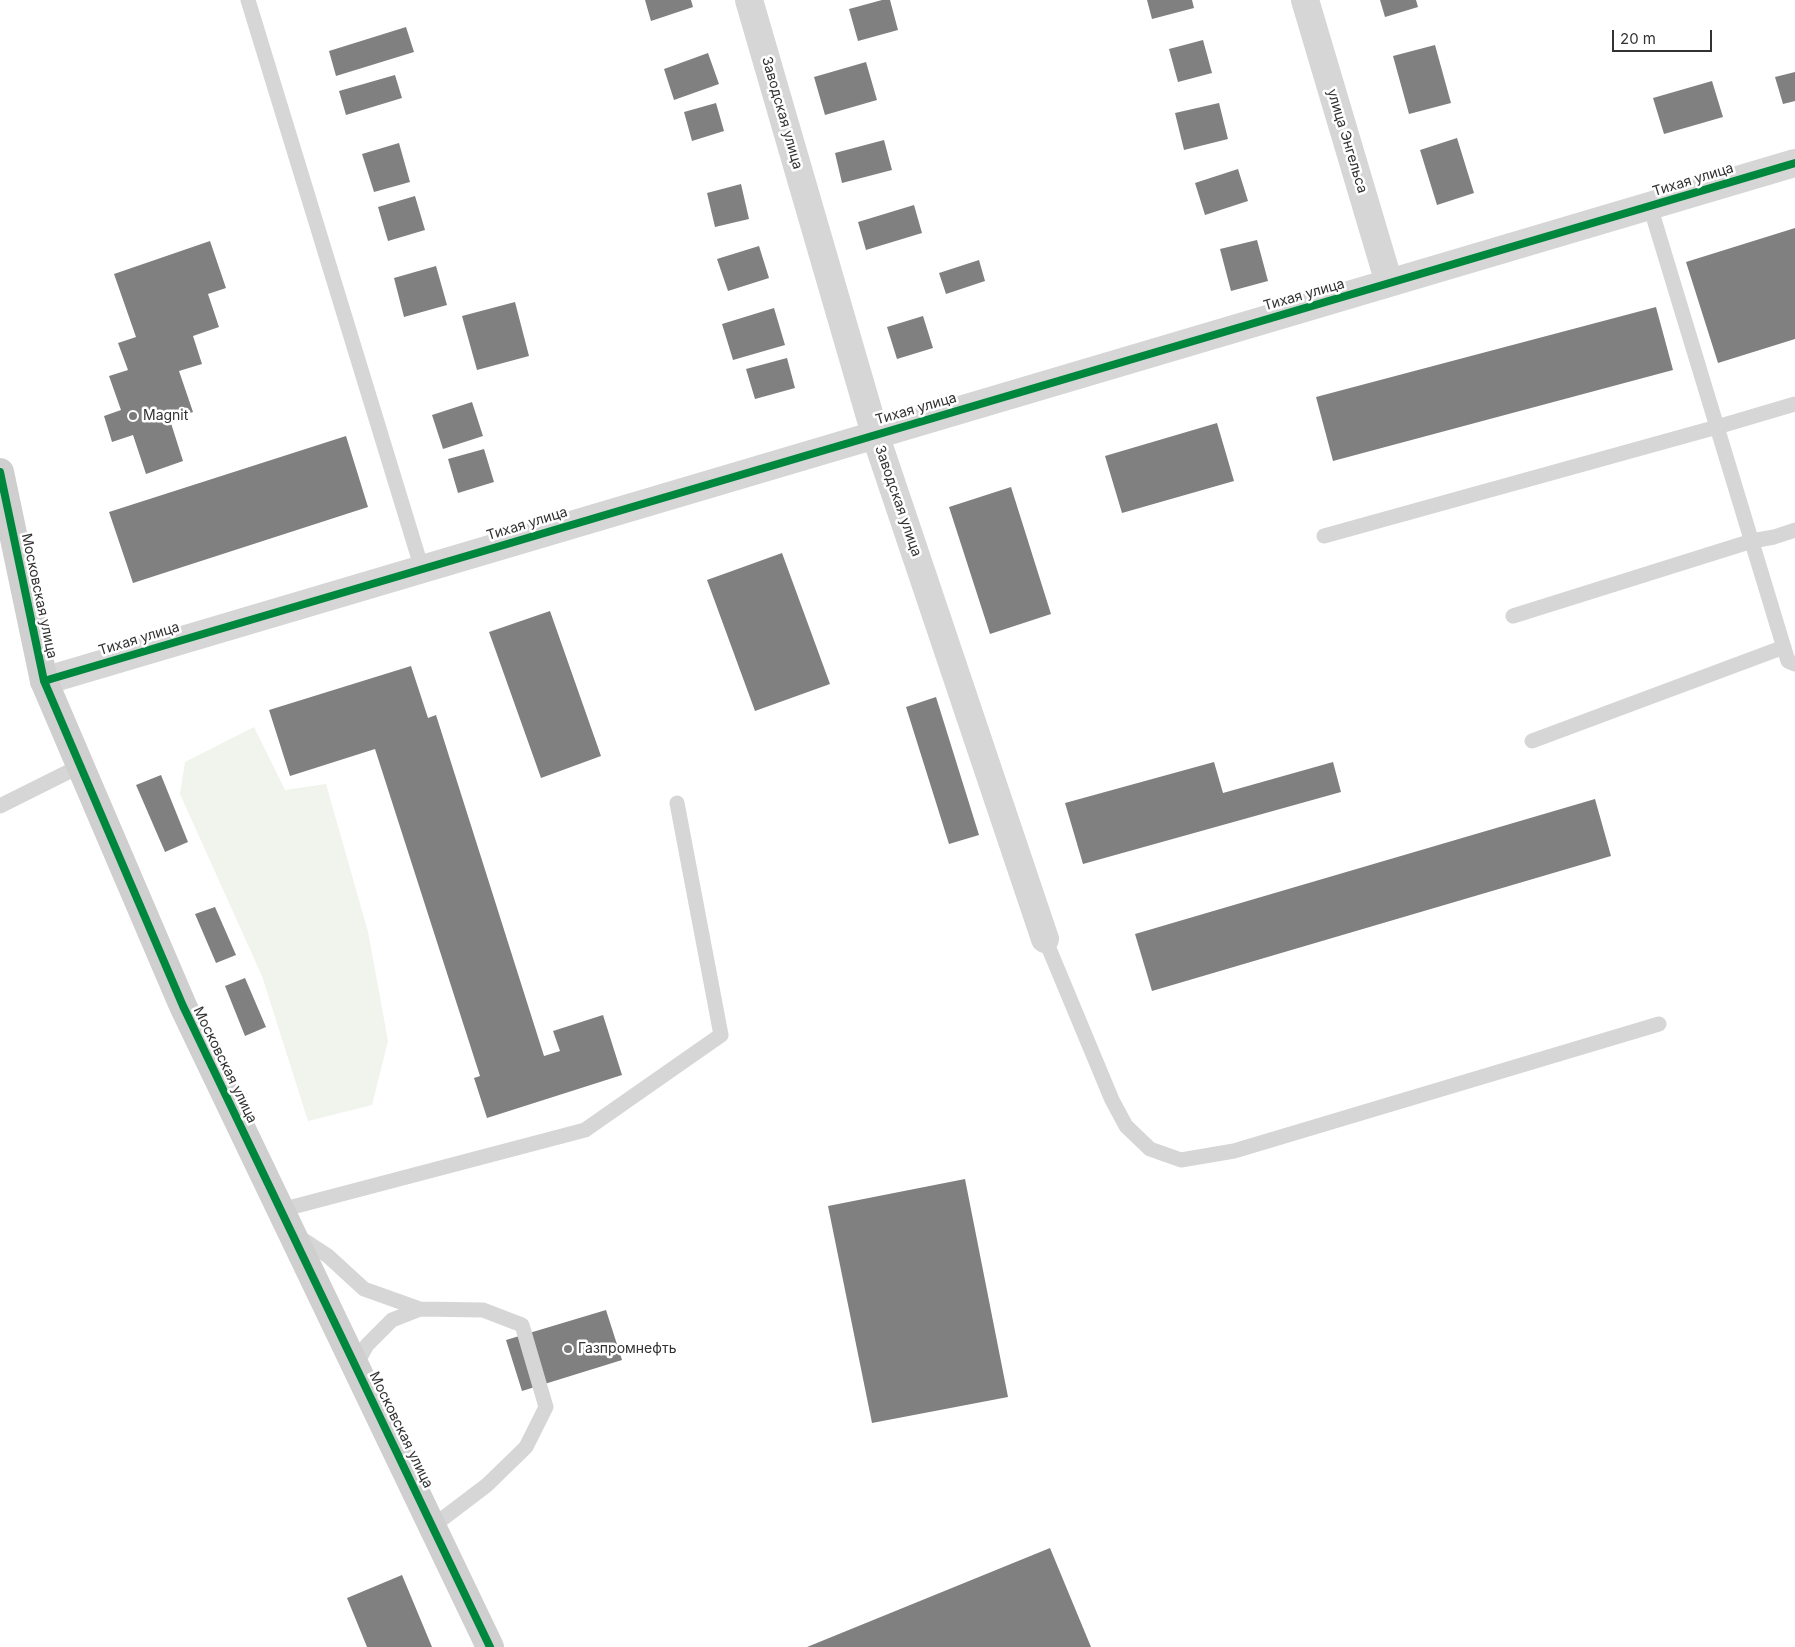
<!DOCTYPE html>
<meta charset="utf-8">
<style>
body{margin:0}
#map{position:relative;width:1795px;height:1647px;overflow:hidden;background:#fff;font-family:Inter,sans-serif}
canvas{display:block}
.scale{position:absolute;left:1612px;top:30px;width:100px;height:22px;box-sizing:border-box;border:2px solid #323232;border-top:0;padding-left:6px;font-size:15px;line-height:18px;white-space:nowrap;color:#323232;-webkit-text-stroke:4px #fff;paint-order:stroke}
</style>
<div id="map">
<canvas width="1795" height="1647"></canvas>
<div class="scale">20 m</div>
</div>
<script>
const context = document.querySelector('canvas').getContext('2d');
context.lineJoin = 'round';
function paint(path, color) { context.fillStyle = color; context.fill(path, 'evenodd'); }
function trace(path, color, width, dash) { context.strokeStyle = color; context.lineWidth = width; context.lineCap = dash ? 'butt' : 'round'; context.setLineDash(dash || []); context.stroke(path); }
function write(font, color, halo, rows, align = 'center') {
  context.font = font + ' Inter,sans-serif'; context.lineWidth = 5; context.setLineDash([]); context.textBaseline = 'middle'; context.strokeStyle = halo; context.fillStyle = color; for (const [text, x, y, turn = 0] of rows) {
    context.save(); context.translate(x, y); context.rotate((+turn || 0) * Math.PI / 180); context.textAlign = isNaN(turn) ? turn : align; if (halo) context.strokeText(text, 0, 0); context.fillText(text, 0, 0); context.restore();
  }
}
const green = new Path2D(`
 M254 727 285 790 326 784 368 932 388 1041 372 1105 308 1121 262 976 180 794 185 762Z`);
const building = new Path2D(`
 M645 0H691L693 7 651 21Z
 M882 0H890L898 30 858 41 849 9Z
 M1147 0H1192L1194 8 1152 19Z
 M1380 0H1416L1418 7 1385 17Z
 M406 27 414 52 336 76 329 51Z
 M1203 40 1212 73 1178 82 1169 49Z
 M1435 45 1451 103 1409 114 1393 56Z
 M708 53 719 84 674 100 664 69Z
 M866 62 877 100 825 115 814 77Z
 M1795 72V101L1783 104 1775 77Z
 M395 75 402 98 346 115 339 91Z
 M1712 81 1723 117 1664 134 1653 98Z
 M716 103 724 131 692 141 684 112Z
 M1219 103 1228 139 1184 150 1175 113Z
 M1457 138 1474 193 1437 205 1420 150Z
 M884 140 892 170 842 183 835 153Z
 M399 143 410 182 374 192 362 154Z
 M1238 169 1248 201 1205 215 1195 183Z
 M741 184 749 219 715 227 707 193Z
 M415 196 425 230 388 241 378 207Z
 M914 205 922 233 866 250 858 222Z
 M1795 228V339L1718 363 1686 262Z
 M1257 240 1268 281 1231 291 1220 249Z
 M210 241 226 288 208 294 219 327 193 336 202 364 179 371 193 412 170 420 183 461 146 474 133 435 112 442 104 416 121 410 109 376 128 370 118 343 136 337 114 274Z
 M759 246 769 278 728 291 717 259Z
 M979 260 985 281 946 294 939 273Z
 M436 266 447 305 404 317 394 278Z
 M515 302 529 356 477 370 462 316Z
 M1656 307 1673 370 1333 461 1316 397Z
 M774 308 785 345 733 360 722 324Z
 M923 316 933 348 897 359 887 327Z
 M787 358 795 388 755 399 746 369Z
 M472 402 483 436 443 449 432 415Z
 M1217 423 1234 481 1122 513 1105 456Z
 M346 436 368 507 133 583 109 512Z
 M484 449 494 482 458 493 448 459Z
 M1011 487 1051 614 990 634 949 507Z
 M782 553 830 684 755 711 707 580Z
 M550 611 601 756 541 778 489 632Z
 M411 666 428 718 436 715 544 1056 560 1051 553 1031 603 1015 622 1075 487 1118 474 1078 480 1076 375 749 290 776 269 710Z
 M936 697 979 835 949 844 906 707Z
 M1214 762 1223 793 1333 762 1341 792 1083 864 1065 803Z
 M161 775 188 842 165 852 136 785Z
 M1595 799 1611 856 1152 991 1135 934Z
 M215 907 236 955 216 963 195 914Z
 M245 978 266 1027 245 1036 225 986Z
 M965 1179 1008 1397 872 1423 828 1206Z
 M606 1310 622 1360 522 1391 506 1340Z
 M1050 1548 1091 1647H807Z
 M402 1575 432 1647H367L347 1598Z`);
const lane = new Path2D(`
 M248 0 422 569
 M1650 206 1788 661 1795 664
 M1324 536 1717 427 1795 404
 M1513 616 1752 541 1774 537 1795 530
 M1532 741 1784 647
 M0 806 80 766
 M1045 939 1112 1100 1126 1126 1150 1149 1181 1160 1234 1151 1659 1024
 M281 1210 585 1130 721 1035 677 803
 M296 1235 328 1256 364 1289 420 1309 483 1310 522 1325 546 1407 526 1447 487 1485 433 1526
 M356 1365 367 1345 392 1320 420 1309`);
const street = new Path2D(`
 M749 0 875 434 1045 939
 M1305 0 1389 283
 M44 681 1795 163`);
const secondary = new Path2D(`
 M0 472 44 681 183 1006 490 1647`);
const cycleway = new Path2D(`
 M0 472 44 681 183 1006 490 1647
 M44 681 1795 163`);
const markers = [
 [133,416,5,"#7a7a7a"],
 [568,1349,5,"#7a7a7a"]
];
const streetNames = [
 ["Заводская улица",782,113,74],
 ["улица Энгельса",1347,141,73],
 ["Тихая улица",1693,180,-17],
 ["Тихая улица",1304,295,-16],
 ["Тихая улица",916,409,-16],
 ["Заводская улица",898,501,71],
 ["Тихая улица",527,524,-17],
 ["Московская улица",39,596,78],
 ["Тихая улица",139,639,-17],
 ["Московская улица",225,1065,64],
 ["Московская улица",401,1430,64]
];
const poiNames = [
 ["Magnit",143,416],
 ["Газпромнефть",578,1349]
];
paint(green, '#f1f3ed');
paint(building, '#808080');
trace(lane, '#d6d6d6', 15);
trace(street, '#d6d6d6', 28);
trace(secondary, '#cfcfcf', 28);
trace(cycleway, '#00873e', 8);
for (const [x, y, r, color] of markers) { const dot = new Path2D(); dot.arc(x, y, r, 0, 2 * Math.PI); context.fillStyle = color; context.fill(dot); trace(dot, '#fff', 2); }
write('14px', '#323232', '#fff', streetNames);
write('14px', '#323232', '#fff', poiNames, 'left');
</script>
